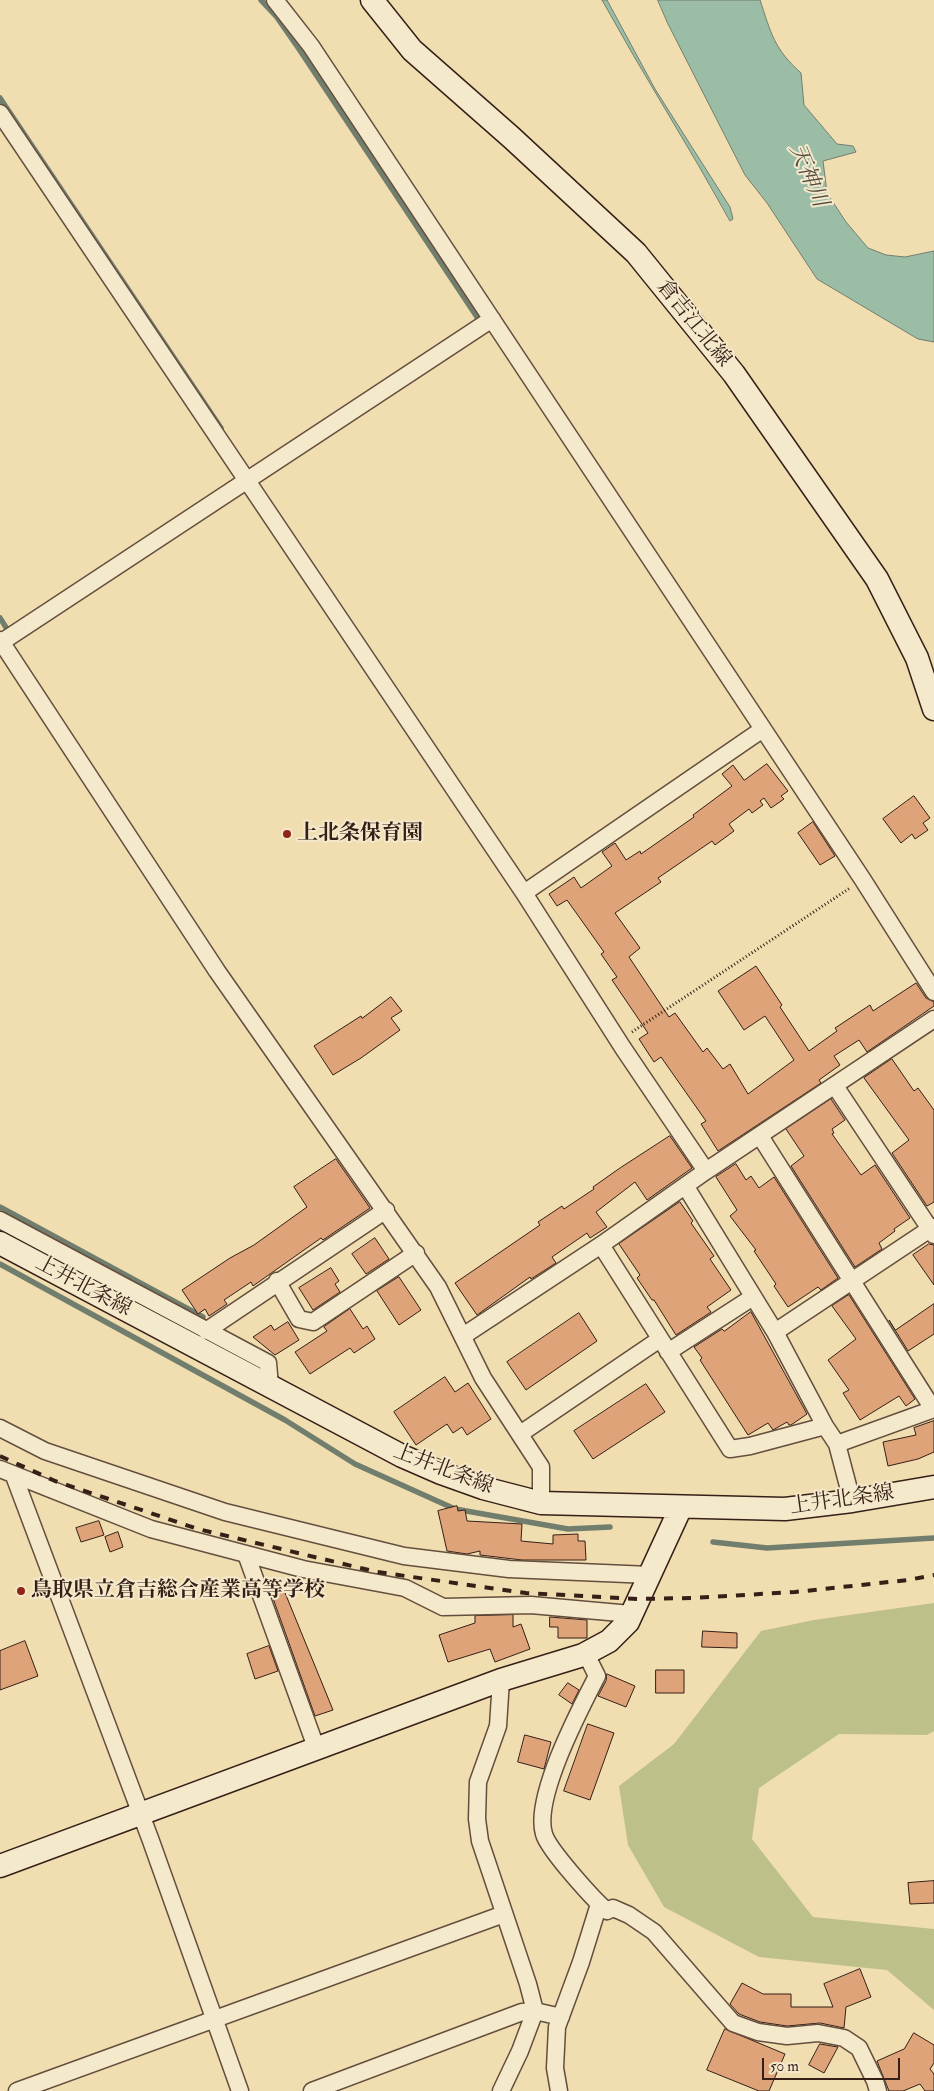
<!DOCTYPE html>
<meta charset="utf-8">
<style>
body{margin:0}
#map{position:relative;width:934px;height:2091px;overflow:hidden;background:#f0ddb0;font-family:"IM FELL Double Pica",serif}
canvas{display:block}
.scale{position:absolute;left:762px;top:2058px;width:138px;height:22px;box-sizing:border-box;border:2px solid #351f17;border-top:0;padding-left:6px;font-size:15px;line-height:18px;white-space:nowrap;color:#351f17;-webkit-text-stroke:4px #f5e9cc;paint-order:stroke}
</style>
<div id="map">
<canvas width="934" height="2091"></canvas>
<div class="scale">50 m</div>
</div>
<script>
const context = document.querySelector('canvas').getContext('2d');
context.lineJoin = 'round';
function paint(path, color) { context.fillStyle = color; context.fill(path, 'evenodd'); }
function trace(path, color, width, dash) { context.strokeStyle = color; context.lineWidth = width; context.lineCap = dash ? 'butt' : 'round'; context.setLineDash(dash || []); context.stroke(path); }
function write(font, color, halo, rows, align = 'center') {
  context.font = font + ' "IM FELL Double Pica","Noto Serif JP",serif'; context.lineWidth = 4; context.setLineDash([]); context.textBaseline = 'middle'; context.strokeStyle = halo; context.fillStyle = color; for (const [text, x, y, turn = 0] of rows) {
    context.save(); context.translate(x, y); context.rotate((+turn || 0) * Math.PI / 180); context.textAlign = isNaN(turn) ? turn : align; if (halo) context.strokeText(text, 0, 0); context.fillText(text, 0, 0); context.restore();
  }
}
const green = new Path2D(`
 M934 1603V1731L927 1735 839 1734 759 1788 752 1839 813 1917 934 1929V2010L887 1970 759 1957 664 1907 628 1845 619 1786 674 1744 761 1631 814 1620Z`);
const water = new Path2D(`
 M602 0H607L655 89 730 207 733 219 730 221C689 146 643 75 602 0Z
 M658 0H760C771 33 774 49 801 73L804 105 837 144 853 146 856 152 823 161 827 193 846 222 868 248 886 255 905 257 934 251V342L918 339 817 279 767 203 745 175 668 24Z`);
const stream = new Path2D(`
 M261 0 276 16 299 49 479 320
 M0 98 221 428
 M0 618 7 629
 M0 1207 203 1317
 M0 1264 285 1420 355 1464 455 1509 568 1529 610 1527
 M713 1542 767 1548 934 1538`);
const building = new Path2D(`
 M767 764 788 791 781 796 784 799 771 808 764 798 760 801 763 805 752 813 749 809 729 824 734 831 715 845 712 841 658 878 661 882 615 913 640 948 629 957 669 1017 675 1013 703 1052 707 1048 723 1069 730 1064 748 1094 794 1060 765 1016 744 1030 718 991 756 966 782 1005 780 1007 809 1051 837 1031 835 1028 870 1005 873 1011 916 983 926 998 934 1002V1006L867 1052 859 1040 834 1056 840 1065 819 1080 821 1083 718 1151 701 1124 706 1121 661 1057 654 1062 639 1039 648 1033 612 980 617 977 601 954 604 952 567 900 557 906 549 894 574 877 581 888 612 866 602 852 615 843 626 860 640 851 641 854 694 817 693 815 732 786 722 774 733 765 744 780Z
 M914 796 930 818 923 823 928 830 915 839 912 834 901 843 883 819Z
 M813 822 835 856 820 865 798 833Z
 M391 997 402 1011 391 1018 400 1030 361 1058 333 1075 314 1046 361 1016 362 1018Z
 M892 1059 914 1091 918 1088 934 1110V1202L927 1206 892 1153 909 1140 864 1078Z
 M831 1099 845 1120 832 1129 834 1133 832 1134 861 1175 875 1165 910 1218 894 1229 895 1231 879 1243 882 1249 855 1267 791 1166 804 1156 786 1129Z
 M670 1136 692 1168 647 1200 635 1182 596 1212 607 1227 590 1238 587 1233 552 1257 556 1263 531 1279 530 1277 477 1315 455 1283 540 1225 538 1222 562 1206 564 1209 594 1189 593 1187 620 1168Z
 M336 1159 370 1208 323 1240 321 1238 253 1286 251 1282 224 1300 227 1304 209 1316 205 1309 198 1314 182 1290 230 1258 254 1245 307 1207 294 1187Z
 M736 1164 746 1180 751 1176 759 1188 774 1177 838 1278 821 1290 818 1287 788 1307 774 1286 776 1284 754 1251 756 1250 730 1216 737 1210 716 1177Z
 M680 1202 693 1221 691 1223 714 1256 710 1259 731 1290 707 1307 711 1312 676 1335 654 1300H652L637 1278 640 1275 619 1244Z
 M375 1238 389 1259 366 1274 352 1254Z
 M929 1244 934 1245V1285L913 1255Z
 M331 1268 339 1281 335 1284 340 1292 313 1310 299 1288Z
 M399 1277 421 1310 399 1325 377 1291Z
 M849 1295 915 1399 906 1406 899 1396 860 1420 843 1393 849 1390 828 1360 856 1339 832 1306Z
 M934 1304V1334L908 1351 889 1320 895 1330Z
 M350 1309 363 1329 367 1326 375 1339 354 1353 350 1348 310 1374 295 1352 327 1331 324 1327Z
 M751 1312 807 1414 791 1425H789L787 1422 773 1430 768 1423 748 1435 700 1360 702 1358 694 1347 722 1329 724 1331Z
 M579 1313 597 1341 526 1390 507 1362Z
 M288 1322 299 1340 275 1355 253 1337 271 1325 274 1330Z
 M445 1377 455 1392 468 1383 491 1419 467 1435 462 1427 453 1433 447 1424 416 1445 394 1412Z
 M646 1384 665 1412 593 1459 574 1431Z
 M934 1421V1452L918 1459 888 1466 883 1442 916 1435 914 1428Z
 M457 1506 458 1511 465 1510 467 1521 522 1524 521 1541 553 1544V1535L578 1534V1541H585L586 1560H522L480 1555V1551L467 1554 447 1551 438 1511Z
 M99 1521 104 1535 81 1542 76 1528Z
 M118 1532 123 1547 110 1552 105 1537Z
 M281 1583 333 1710 315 1716 269 1587Z
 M513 1615V1627L521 1624 530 1649 495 1662 490 1649 448 1662 439 1635 475 1623V1616Z
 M550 1617 587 1620V1638H558V1627H550Z
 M703 1631 737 1633V1648L702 1647Z
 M25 1641 38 1676 0 1690V1651Z
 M269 1646 278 1671 255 1679 247 1654Z
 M656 1670H684V1693H656Z
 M607 1674 635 1686 626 1707 598 1696 606 1681Z
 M568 1683 579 1690 572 1704 559 1695Z
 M588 1724 614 1733 590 1800 564 1791Z
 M525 1735 551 1742 544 1769 518 1762Z
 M934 1881V1903L910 1904 908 1883Z
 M860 1969 871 1997 846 2007 844 2028 820 2023 787 2026 760 2022 739 2014 730 2004 742 1983 763 1994H791V2007H833L824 1984Z
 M725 2029 785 2054 769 2091H759L707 2070Z
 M914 2033 934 2045V2063L930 2069 934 2074V2091H925L920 2084 903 2091H889L877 2061 904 2049Z
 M820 2044 838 2047 824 2073 809 2065Z`);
const path = new Path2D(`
 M632 1032 850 888`);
const street = new Path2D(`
 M275 0 311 46 863 880 934 992
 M0 113 524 893 623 1048 706 1171
 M0 640 217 971 438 1287 483 1378 541 1467V1503
 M0 643 492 319
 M524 893 763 729
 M835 1086 930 1229 934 1227
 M760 1136 933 1409
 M686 1187 775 1332 825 1426 837 1444 852 1501
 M0 1220 268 1363 270 1386
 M601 1245 730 1449 750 1446 825 1426
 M277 1281 299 1319 313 1322 416 1253
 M206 1331 386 1210
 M775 1332 930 1229 934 1235
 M463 1336 601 1245 706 1171 934 1019
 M668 1352 753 1297
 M0 1428 45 1451 225 1512 404 1556 509 1569 650 1575
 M520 1434 660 1339
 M837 1444 934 1409
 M0 1469 151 1529 303 1569 405 1588 443 1607 531 1605 631 1614
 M14 1476 151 1841 240 2091
 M246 1554 317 1750
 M586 1654 597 1676C580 1709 533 1798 544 1834 548 1849 593 1899 607 1911L613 1908 629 1915 654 1932 733 2023 758 2032 787 2036 818 2033 844 2038 859 2048 875 2081 878 2091
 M17 2091 504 1914
 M312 2091 522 2012 535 2011 561 2017
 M501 2091 520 2051 535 2011 528 1984 480 1841 477 1819 478 1782 498 1726 501 1680
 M559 2091 555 2068 557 2027 581 1962 599 1904`);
const secondary = new Path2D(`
 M372 0 412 50 512 138 636 253 734 374 877 579 917 658 934 709
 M0 1243 402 1456 441 1473 483 1488 541 1503 785 1509 852 1501 934 1487
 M0 1866 501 1680 583 1655 609 1641 628 1622 681 1507`);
const rail = new Path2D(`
 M0 1456 55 1481 198 1529 377 1572 526 1593 639 1599 692 1598 795 1592 908 1580 934 1575`);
const markers = [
 [287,834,5,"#8f2418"],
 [21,1591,5,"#8f2418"]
];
const streetNames = [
 ["倉吉江北線",693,324,51],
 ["上井北条線",83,1287,28],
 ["上井北条線",443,1470,21],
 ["上井北条線",842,1501,-8]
];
const poiNames = [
 ["上北条保育園",297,834],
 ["鳥取県立倉吉総合産業高等学校",31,1591]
];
const waterNames = [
 ["天神川",807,176,67]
];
paint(green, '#bdc089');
paint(water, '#9bbda6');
trace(water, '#727e6d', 1);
trace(stream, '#727e6d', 5.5);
paint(building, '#dea378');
trace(building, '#351f17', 1);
trace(street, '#644e3d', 19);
trace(secondary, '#351f17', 25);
trace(path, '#351f17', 3, [1, 2.5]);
trace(street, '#f5e9cc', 16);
trace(secondary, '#f5e9cc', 22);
trace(rail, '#351f17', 4, [9, 9]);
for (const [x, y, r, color] of markers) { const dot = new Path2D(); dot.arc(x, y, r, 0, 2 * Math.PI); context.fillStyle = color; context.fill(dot); trace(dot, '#f5e9cc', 2); }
write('21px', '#351f17', '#f5e9cc', streetNames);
write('bold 21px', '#351f17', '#f5e9cc', poiNames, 'left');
write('italic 22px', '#544e42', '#f5e9cc', waterNames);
</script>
